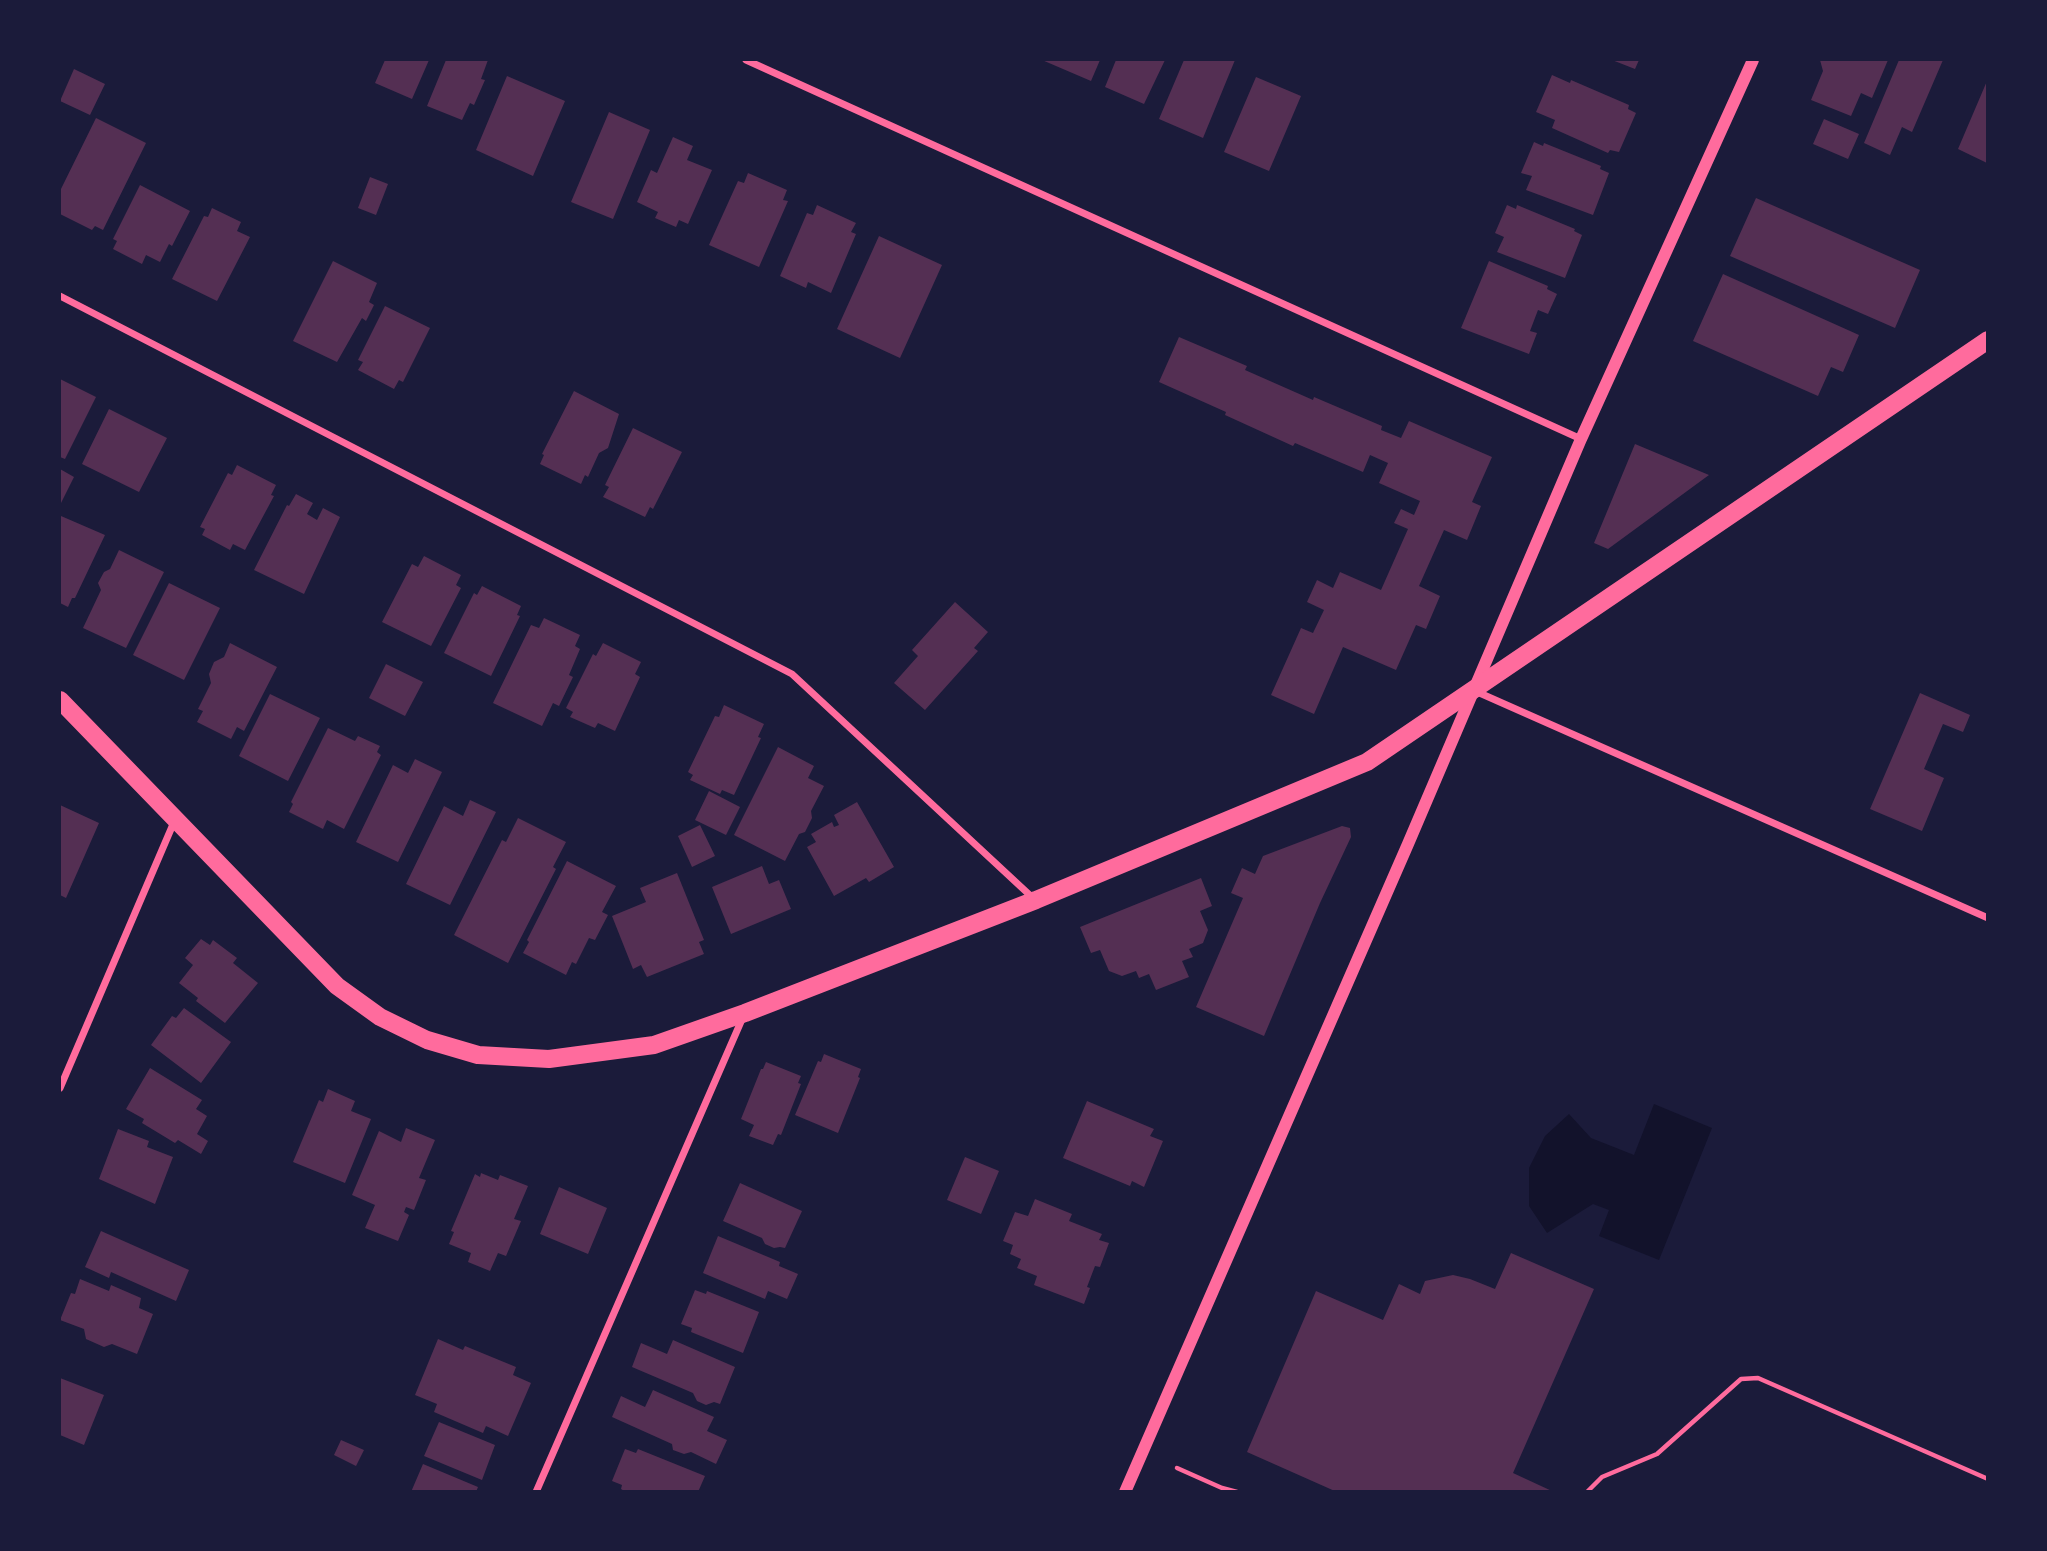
<!DOCTYPE html>
<style>
body{margin:0}
#map{position:relative;width:2047px;height:1551px;overflow:hidden;background:#1b1b3a;font-family:Signika,sans-serif}
canvas{display:block}
.frame{position:absolute;inset:0;border:61px solid #1b1b3a;pointer-events:none}
</style>
<div id="map">
<canvas width="2047" height="1551"></canvas>
<div class="frame"></div>
</div>
<script>
const context = document.querySelector('canvas').getContext('2d');
context.lineJoin = 'round';
function paint(path, color) { context.fillStyle = color; context.fill(path, 'evenodd'); }
function trace(path, color, width, dash) { context.strokeStyle = color; context.lineWidth = width; context.lineCap = dash ? 'butt' : 'round'; context.setLineDash(dash || []); context.stroke(path); }
const water = new Path2D(`
 M1654 1104 1712 1128 1659 1260 1599 1236 1609 1210 1593 1204 1547 1233 1529 1206V1168L1545 1136 1569 1114 1591 1138 1634 1155Z`);
const building = new Path2D(`
 M385 60H429L412 99 375 83Z
 M446 60H488L481 79 485 80 474 105 470 103 462 120 427 106Z
 M1042 60H1100L1091 81Z
 M1116 60H1165L1144 104 1105 87Z
 M1184 60H1235L1203 138 1159 119Z
 M1612 60H1639L1635 69Z
 M1820 60H1888L1872 98 1861 93 1851 116 1811 100 1823 71Z
 M1899 60H1943L1912 132 1902 127 1890 155 1864 143Z
 M74 69 105 84 90 115 60 101Z
 M1552 75 1570 83 1571 80 1629 105 1628 109 1636 113 1619 152 1610 150 1608 153 1552 128 1555 120 1536 112Z
 M507 76 565 101 533 176 476 150Z
 M1256 77 1301 96 1269 171 1224 152Z
 M1987 81V163L1958 149Z
 M609 112 650 130 613 219 571 202Z
 M96 118 146 143 103 230 95 226 92 230 60 214V191Z
 M1824 119 1859 134 1848 159 1813 144Z
 M673 137 693 146 687 160 712 170 688 224 679 220 676 227 655 218 658 212 637 202 651 170 657 173Z
 M1534 142 1543 146 1544 143 1601 166 1600 169 1609 173 1593 215 1526 190 1532 176 1521 173Z
 M748 173 787 190 783 200 788 201 759 267 709 245 738 181 744 183Z
 M370 177 388 184 376 215 358 208Z
 M140 185 190 211 172 246 169 244 160 262 146 255 142 264 113 249 117 241 113 239Z
 M1756 198 1920 270 1895 328 1730 256Z
 M817 205 856 223 851 232 856 234 831 293 808 282 806 288 780 276 807 213 813 215Z
 M1507 205 1516 209 1517 205 1575 229 1574 231 1582 235 1565 278 1497 252 1504 237 1495 233Z
 M212 208 241 222 237 231 250 237 217 301 172 279 204 216 208 217Z
 M879 236 942 265 900 358 837 329Z
 M333 261 377 283 369 302 374 305 366 321 362 318 337 362 293 341Z
 M1489 261 1548 286 1547 289 1557 294 1548 314 1538 310 1530 331 1537 333 1529 354 1461 328Z
 M1723 274 1859 335 1843 372 1831 367 1818 396 1693 341Z
 M385 306 430 328 403 382 399 380 394 389 358 370 363 362 358 360Z
 M1179 337 1247 366 1245 370 1313 400 1314 397 1382 426 1381 430 1401 438 1409 421 1492 457 1472 502 1481 506 1467 540 1444 530 1419 586 1440 596 1426 629 1416 625 1396 670 1343 647 1314 714 1271 695 1301 628 1313 633 1324 610 1307 602 1317 580 1333 588 1340 572 1381 590 1408 529 1394 523 1401 509 1414 515 1420 501 1379 483 1388 463 1370 455 1363 472 1295 443 1293 446 1225 415 1226 412 1159 382Z
 M60 379 96 397 65 459 60 457Z
 M574 391 619 414 608 448 599 453 588 477 585 475 581 484 540 464 544 455 542 454Z
 M109 409 167 438 139 492 82 464Z
 M633 428 682 452 653 509 650 507 645 517 603 497 609 487 605 485Z
 M1635 444 1709 475 1608 549 1594 543Z
 M237 465 276 485 271 495 274 496 245 550 233 544 230 550 202 535 205 529 200 527 228 473 232 475Z
 M60 469 74 477 60 505Z
 M296 494 313 503 307 514 317 520 323 508 340 517 304 594 254 570 287 505 289 506Z
 M61 516 105 535 75 598H72L68 607 60 603Z
 M119 550 164 572 126 648 83 628 101 590 98 583 104 572 110 569Z
 M424 556 461 575 456 585 461 588 431 646 382 622 412 564 418 567Z
 M169 583 220 608 184 680 133 655Z
 M482 586 521 606 517 615 520 616 491 676 444 653 474 593 477 595Z
 M955 602 988 632 974 648 978 651 925 710 894 683 918 656 912 650Z
 M544 618 580 635 575 646 580 649 569 675 573 677 559 706 553 703 542 726 493 703 531 625 539 628Z
 M230 643 277 667 244 731 237 727 231 739 197 722 203 711 198 709 211 683 209 674 214 662 224 657Z
 M603 643 641 662 635 674 640 677 615 731 598 723 595 728 570 717 573 712 566 708 593 654 596 656Z
 M386 664 423 682 405 716 369 698Z
 M1920 693 1970 715 1963 732 1943 724 1924 769 1944 778 1922 831 1870 809Z
 M270 694 320 718 288 781 239 756Z
 M724 705 764 724 758 737 761 738 734 795 722 790 720 794 690 780 693 775 688 772 715 716 719 717Z
 M328 728 355 741 358 736 380 746 377 752 381 755 344 829 327 820 323 829 289 812 293 804 291 802Z
 M778 747 814 766 808 778 824 786 811 811 812 818 805 832 799 834 785 861 734 835Z
 M415 759 442 772 398 862 356 842 393 765 408 773Z
 M709 791 740 807 726 835 695 820Z
 M470 800 496 812 450 905 406 884 444 806 463 816Z
 M857 802 894 867 869 882 866 878 834 896 807 847 816 842 811 834 832 822 834 827 839 825 834 815Z
 M60 805 99 823 66 898 60 895Z
 M518 818 566 842 553 867 556 869 508 963 454 935 502 840 506 842Z
 M700 825 715 856 692 867 678 836Z
 M1342 826 1350 828 1351 837 1320 903 1264 1036 1196 1007 1243 898 1231 893 1242 868 1255 874 1263 856Z
 M567 861 616 886 602 912 608 915 595 940 589 938 576 964 572 962 566 975 523 953 529 942 527 940Z
 M762 866 769 884 779 880 791 909 731 934 712 887Z
 M677 873 704 940 699 942 704 954 647 977 641 965 633 969 612 916 646 902 640 888Z
 M1201 878 1212 906 1200 911 1208 930 1203 943 1189 949 1193 957 1182 961 1189 977 1156 990 1149 974 1139 978 1136 971 1122 976 1109 971 1100 950 1091 953 1080 927Z
 M201 939 210 945 213 940 237 958 233 963 258 983 225 1023 196 1001 198 998 179 983 193 965 185 958Z
 M184 1008 231 1042 201 1083 151 1045 172 1016 176 1018Z
 M824 1054 861 1069 858 1077 860 1078 838 1133 795 1115 818 1061 821 1062Z
 M766 1062 801 1076 798 1083 801 1084 781 1135 778 1134 773 1145 749 1136 754 1125 741 1119 761 1069H763Z
 M150 1068 202 1100 196 1109 207 1116 197 1134 208 1141 201 1154 178 1140 175 1143 142 1123 144 1119 126 1109Z
 M328 1089 355 1101 351 1111 371 1119 345 1183 293 1162 319 1100 323 1102Z
 M1087 1101 1154 1129 1150 1136 1163 1141 1144 1187 1132 1181 1130 1186 1063 1158Z
 M406 1128 435 1140 419 1178 426 1180 414 1210 406 1207 404 1212 409 1215 398 1241 365 1228 375 1205 352 1195 379 1131 401 1142Z
 M118 1129 149 1141 147 1147 173 1157 155 1204 99 1179Z
 M965 1157 999 1171 981 1214 947 1200Z
 M481 1173 498 1180 500 1175 528 1186 514 1219 521 1221 506 1256 498 1253 490 1271 468 1262 471 1253 449 1244 454 1232 451 1231 475 1174 480 1177Z
 M740 1183 802 1211 785 1248 780 1247 774 1248 765 1244 762 1238 723 1221Z
 M559 1187 607 1208 588 1254 540 1234Z
 M1035 1199 1072 1214 1069 1221 1102 1234 1099 1240 1109 1243 1100 1267 1095 1266 1087 1287 1090 1288 1084 1304 1034 1285 1037 1276 1017 1268 1021 1259 1010 1254 1013 1245 1003 1241 1015 1212 1028 1216Z
 M101 1231 189 1270 176 1301 111 1272 109 1278 85 1267Z
 M718 1236 780 1262 779 1266 798 1274 787 1299 768 1291 765 1299 703 1273Z
 M1511 1253 1594 1289 1513 1473 1554 1492H1337L1247 1452 1316 1291 1383 1320 1399 1284 1420 1294 1425 1281 1453 1275 1470 1279 1495 1289Z
 M80 1279 109 1291 111 1285 141 1298 139 1308 153 1314 137 1354 112 1344 104 1347 86 1339 84 1329 60 1320 71 1293 75 1294Z
 M695 1290 706 1294 707 1291 759 1312 743 1353 691 1332 692 1328 681 1324Z
 M438 1339 463 1350 465 1346 516 1367 513 1375 531 1383 508 1436 486 1426 483 1433 434 1412 437 1404 415 1395Z
 M673 1340 735 1367 720 1404 714 1402 706 1405 697 1401 693 1393 632 1367 641 1343 667 1354Z
 M60 1378 104 1395 84 1445 60 1435Z
 M653 1390 714 1417 707 1431 727 1440 716 1464 691 1452 684 1454 673 1450 672 1444 612 1417 621 1396 645 1407Z
 M439 1422 495 1445 482 1480 424 1456Z
 M341 1440 364 1450 356 1466 334 1455Z
 M625 1449 636 1453 638 1449 705 1476 698 1492H626L621 1489 622 1485 612 1481Z
 M423 1464 478 1487 476 1492H411Z`);
const path = new Path2D(`
 M1177 1468 1222 1488 1237 1492
 M1587 1492 1602 1477 1657 1454 1741 1379 1758 1378 1988 1479`);
const minor = new Path2D(`
 M746 60 1581 439
 M60 296 792 674 1034 899
 M1475 691 1988 918
 M60 1088 174 822
 M536 1492 743 1017`);
const tertiary = new Path2D(`
 M1125 1492 1408 844 1581 439 1753 60`);
const primary = new Path2D(`
 M60 700 337 986 380 1017 427 1040 478 1055 549 1059 654 1045 745 1013 1036 900 1367 762 1988 340`);
paint(water, '#12122b');
paint(building, '#542f53');
trace(path, '#ff6b9d', 4.5);
trace(minor, '#ff6b9d', 7);
trace(tertiary, '#ff6b9d', 12);
trace(primary, '#ff6b9d', 18);
</script>
